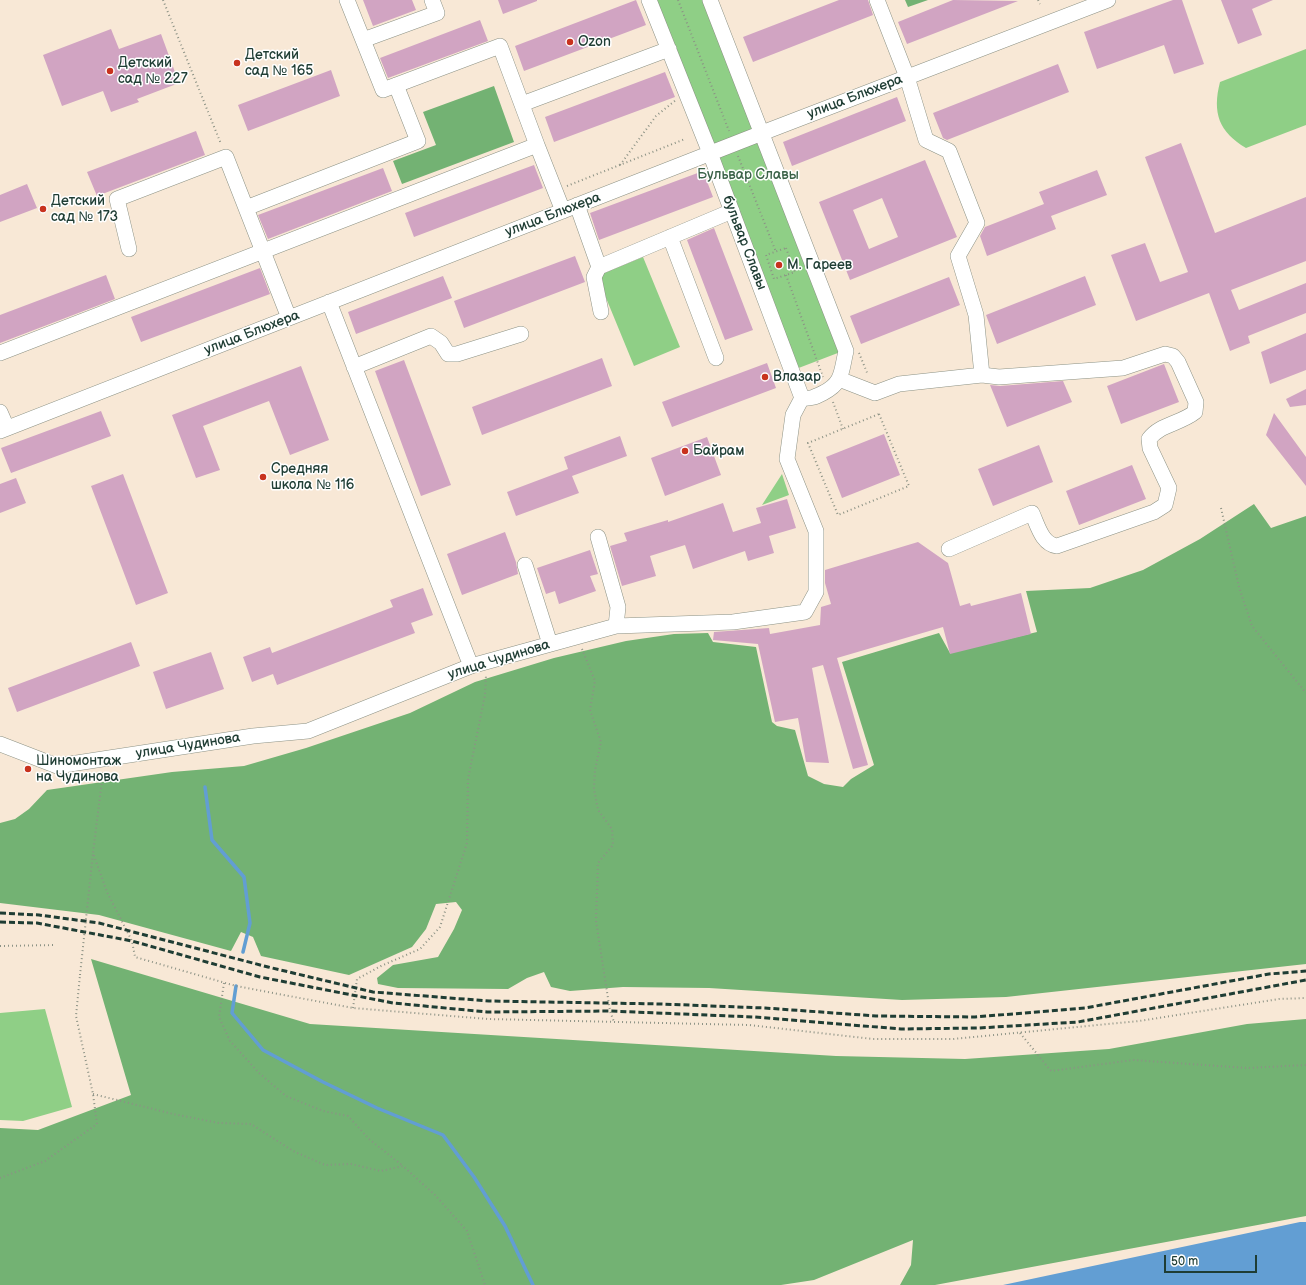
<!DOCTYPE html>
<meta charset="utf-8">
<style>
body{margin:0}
#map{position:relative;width:1306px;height:1285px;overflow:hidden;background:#f8e8d6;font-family:"Balsamiq Sans",sans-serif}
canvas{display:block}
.scale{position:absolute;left:1164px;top:1255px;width:93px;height:18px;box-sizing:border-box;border:2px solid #1f3d34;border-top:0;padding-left:5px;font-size:12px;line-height:14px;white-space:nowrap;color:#1f3d34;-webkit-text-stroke:3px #fff;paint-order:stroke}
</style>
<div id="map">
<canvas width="1306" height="1285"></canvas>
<div class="scale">50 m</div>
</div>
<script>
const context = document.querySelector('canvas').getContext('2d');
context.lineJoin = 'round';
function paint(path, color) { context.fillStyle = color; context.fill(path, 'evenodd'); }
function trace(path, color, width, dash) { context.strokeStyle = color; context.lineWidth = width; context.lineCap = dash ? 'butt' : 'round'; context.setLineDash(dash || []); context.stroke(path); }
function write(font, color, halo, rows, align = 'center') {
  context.font = font + ' "Balsamiq Sans",sans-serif'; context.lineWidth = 3; context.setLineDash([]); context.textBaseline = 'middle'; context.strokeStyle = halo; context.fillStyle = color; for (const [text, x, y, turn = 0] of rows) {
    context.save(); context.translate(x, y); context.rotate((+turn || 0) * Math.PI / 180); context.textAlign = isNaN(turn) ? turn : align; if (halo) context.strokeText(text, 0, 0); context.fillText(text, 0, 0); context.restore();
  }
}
const green = new Path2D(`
 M652 0H706L843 351 796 369Z
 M1306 49V125L1246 148C1219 132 1212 113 1220 82Z
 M643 257 680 347 634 366 597 276Z
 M782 474 789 495 762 505Z
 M45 1009 72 1107 23 1121 0 1120V1013Z`);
const forest = new Path2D(`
 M905 0H928L908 7Z
 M494 86 514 142 402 184 393 161 436 145 423 112Z
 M1254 504 1271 528 1306 516V964L1006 997 902 1000 709 988 623 987 570 991 551 987 544 972 527 978 508 989 398 988 378 984 377 978 393 965 438 957 454 929 462 910 456 902 436 904 426 929 412 947 349 975 261 956 253 937 241 932 231 951 99 915 0 903V823L15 819 29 809 47 790 172 772 244 766 306 748 410 713 475 682 554 658 626 641 674 634 708 633 713 642 756 647 772 722 777 726 795 730 808 776 824 784 843 787 851 779 874 765 842 662 939 633 950 653 1037 632 1026 591 1090 588 1143 570 1200 539Z
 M91 959 310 1024 836 1056 965 1059 1109 1049 1247 1024 1306 1019V1216L935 1285H900L911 1265 913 1240 814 1280 781 1285H0V1128L38 1130 131 1095Z`);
const water = new Path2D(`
 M1300 1222H1306V1285H1003Z`);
const stream = new Path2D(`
 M205 787 212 840 244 877 250 923 243 952
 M236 986 232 1013 263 1050 323 1082 377 1108 443 1135 474 1177 505 1226 533 1285`);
const building = new Path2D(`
 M363 0H412L416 10 373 26Z
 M498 0H537V1L503 14Z
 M636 0 646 25 524 71 515 46Z
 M839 0H868L873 15 753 62 743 37Z
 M953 0 1018 1 907 44 898 22Z
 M1173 0H1182L1204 64 1174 74 1164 45 1097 69 1084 32Z
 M1221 0H1273L1252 9 1262 35 1238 44Z
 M480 20 488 41 388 78 380 58Z
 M111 29 119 49 161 34 179 83 137 99 139 102 111 112 103 91 62 106 43 55Z
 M1058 64 1069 92 947 140 943 138 933 113Z
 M331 70 340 96 248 131 238 105Z
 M665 72 675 97 554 142 545 117Z
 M897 97 906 121 792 166 783 142Z
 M196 131 205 155 97 196 87 172Z
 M1181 143 1215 233 1306 197V261L1231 290 1239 310 1306 283V313L1248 336 1250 343 1230 351 1209 293 1136 321 1111 255 1145 243 1160 282 1188 272 1145 157Z
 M925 160 957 237 850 280 819 202ZM882 198 898 237 869 249 853 210Z
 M534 165 543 188 414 237 405 213Z
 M383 168 392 191 268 239 258 215Z
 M1097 170 1107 195 1051 216 1056 229 987 256 980 236 985 227 1044 204 1039 192Z
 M703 171 713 197 599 240 590 213Z
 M27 184 37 208 0 222V195Z
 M714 228 753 330 725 340 687 240Z
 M575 256 585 282 464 328 454 301Z
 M260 268 270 294 141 342 131 317Z
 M106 275 115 299 0 343V315Z
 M443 276 452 298 356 334 348 312Z
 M1085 276 1096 305 997 344 986 315Z
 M949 277 960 305 861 344 850 316Z
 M1306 333V370L1270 384 1261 352Z
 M602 358 612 386 482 435 472 407Z
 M404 360 451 485 421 496 375 371Z
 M767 363 776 388 672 427 662 402Z
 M1164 364 1179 402 1121 424 1107 386Z
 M301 366 329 440 290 455 269 401 203 426 220 470 196 478 172 415Z
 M1063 381 1072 402 1007 427 990 385 1000 386Z
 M1306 389V405L1290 407 1286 399Z
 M101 411 111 436 11 473 1 448Z
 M1274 413 1306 457V486L1266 435Z
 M884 434 900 475 842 498 826 457Z
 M620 436 627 456 572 476 579 493 516 516 507 492 568 469 564 457Z
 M707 437 721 475 665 496 651 458Z
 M1039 445 1053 482 993 506 978 469Z
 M1132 465 1146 499 1079 525 1066 491Z
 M123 474 168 593 136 605 91 486Z
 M16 478 26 503 0 513V484Z
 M787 499 796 528 769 536 774 553 748 561 745 551 693 569 685 545 650 556 656 576 622 586 610 546 627 541 624 533 668 520V522L723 503 733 532 761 523 756 508Z
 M505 532 516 562 518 574 462 595 447 554Z
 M918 542 948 563 960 606 970 603 971 606 1021 593 1031 634 950 654 943 627 837 658 868 765 853 769 823 665 812 668 829 763 806 762 798 718 775 722 758 644 713 640 714 632 769 628 770 634 820 625 821 607 831 604 825 583V570Z
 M590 550 598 574 590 576 596 591 559 604 555 591 546 594 537 568Z
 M423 588 433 615 411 623 415 633 277 685 273 674 252 682 243 657 270 647 272 653 393 607 390 600Z
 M131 642 140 666 17 712 8 688Z
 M211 652 224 689 166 709 153 672Z`);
const path = new Path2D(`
 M163 0 221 144
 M678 0 729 131
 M1038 0 1040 4
 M738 156 776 252
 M620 165 656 116 676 100
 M567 186 685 139
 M786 248 795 272 774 279 766 255Z
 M786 275 823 377
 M859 353 868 375
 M833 402 843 429
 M879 414 909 486 838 515 808 443Z
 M1221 508 1239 587 1252 626 1306 693
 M582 649 595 681 590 710 601 742 595 770 594 789 598 810 612 829 613 845 598 863 596 921 610 1011 614 1022
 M103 772 93 853 107 892 132 941 135 957 236 986 353 1008 488 1019 749 1025 873 1039H953L1139 1021 1279 999 1306 998
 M0 946 56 945
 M224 983 219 1017 230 1041 259 1073 286 1096 323 1111 348 1116 369 1139 403 1166
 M353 1008 357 979 381 966 420 949 440 927 467 843 468 779 485 695 486 675
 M1020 1033 1051 1071 1133 1060 1247 1068 1306 1065
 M93 1094 173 1114 219 1123 251 1124 293 1151 325 1165 351 1164 381 1171 403 1166 435 1195 467 1231 485 1285
 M0 1178 45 1161 97 1124 93 1094 76 1016 80 975`);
const minor = new Path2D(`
 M347 0 383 90 500 46 537 145
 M649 0 710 153 802 398
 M710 0 846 351C841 372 843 383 823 393 815 397 811 399 802 398
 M363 40 437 13 432 0
 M522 104 669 49
 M577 205 599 267 594 277 601 312
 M246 208 418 141 396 85
 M670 237 716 358
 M129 249 117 199 226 157 289 318
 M599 267 732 211
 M329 302 471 666
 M0 353 537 145 563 211
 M354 367 431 336 441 343 448 354H457L521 334
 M839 379 875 393 899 384 982 375 976 315 958 256 977 223 949 151 926 140 907 77 877 0
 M0 412 7 428
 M0 431 762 133 1108 0
 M598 537 618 607 616 626
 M949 549 1032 513C1038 526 1042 544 1057 546L1154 512 1165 505 1169 488 1150 448 1149 439C1160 424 1180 424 1195 412L1196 402 1178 362 1173 356 1165 354 1123 368 999 377 982 375
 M525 565 550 644
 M0 744 57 766 253 736 308 731 471 666 616 626 733 622 805 612 816 592V531L787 459 793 415 802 398`);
const rail = new Path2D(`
 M0 913 39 915 99 923 268 967 373 992 489 1001 661 1004 765 1008 876 1016 975 1017 1085 1008 1269 974 1306 971
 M0 922 37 923 132 941 260 977 393 1003 487 1012 610 1011 754 1017 901 1029 979 1028 1078 1022 1306 980`);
const pathBridge = new Path2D(`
 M80 975 93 853`);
const markers = [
 [570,42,4,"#c8321e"],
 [237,63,4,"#c8321e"],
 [110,71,4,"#c8321e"],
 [43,209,4,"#c8321e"],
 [779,265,4,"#c8321e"],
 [765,377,4,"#c8321e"],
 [685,451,4,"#c8321e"],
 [263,477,4,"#c8321e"],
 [28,769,4,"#c8321e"]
];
const poiNames = [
 ["Ozon",578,42],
 ["Детский",245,55],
 ["сад № 165",245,71],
 ["Детский",118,63],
 ["сад № 227",118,79],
 ["Детский",51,201],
 ["сад № 173",51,217],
 ["М. Гареев",787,265],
 ["Влазар",773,377],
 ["Байрам",693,451],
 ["Средняя",271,469],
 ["школа № 116",271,485],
 ["Шиномонтаж",36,761],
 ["на Чудинова",36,777]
];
const streetNames = [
 ["улица Блюхера",855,97,-21],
 ["улица Блюхера",553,215,-21],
 ["бульвар Славы",744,243,69],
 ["улица Блюхера",252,333,-21],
 ["улица Чудинова",499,660,-17],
 ["улица Чудинова",188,746,-9]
];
const parkNames = [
 ["Бульвар Славы",748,175]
];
paint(green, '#8fcf86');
paint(forest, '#73b273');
paint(water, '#629ed3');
trace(stream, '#629ed3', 3.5);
paint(building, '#d1a4c2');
trace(minor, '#8c9285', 16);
trace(path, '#8c9285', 2, [1, 3]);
trace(minor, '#fff', 15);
trace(rail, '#1f3d34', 3, [6, 3]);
trace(pathBridge, '#8c9285', 2, [1, 3]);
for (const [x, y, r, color] of markers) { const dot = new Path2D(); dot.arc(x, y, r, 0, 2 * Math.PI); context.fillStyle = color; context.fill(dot); trace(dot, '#fff', 1.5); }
write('14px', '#1f3d34', '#fff', poiNames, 'left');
write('14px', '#1f3d34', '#fff', streetNames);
write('14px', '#3b6248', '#fff', parkNames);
</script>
